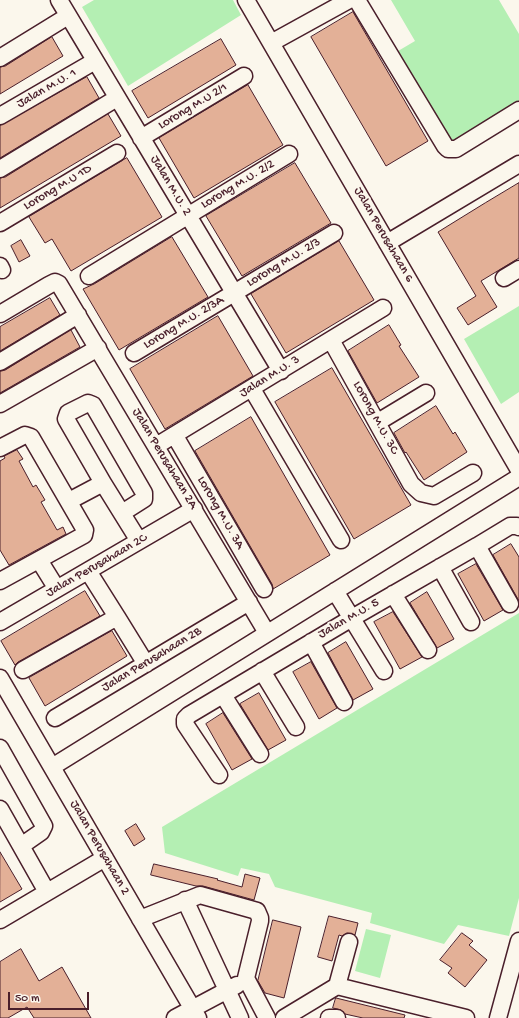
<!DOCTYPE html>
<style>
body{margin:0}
#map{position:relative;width:519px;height:1018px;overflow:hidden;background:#fbf7ec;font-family:"Gochi Hand",sans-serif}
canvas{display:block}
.scale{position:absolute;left:8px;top:992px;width:81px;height:18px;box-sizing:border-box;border:2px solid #4a1f2b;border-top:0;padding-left:5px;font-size:12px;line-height:14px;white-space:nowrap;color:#4a1f2b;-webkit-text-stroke:3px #fbf7ec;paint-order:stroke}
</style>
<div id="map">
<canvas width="519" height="1018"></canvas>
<div class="scale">50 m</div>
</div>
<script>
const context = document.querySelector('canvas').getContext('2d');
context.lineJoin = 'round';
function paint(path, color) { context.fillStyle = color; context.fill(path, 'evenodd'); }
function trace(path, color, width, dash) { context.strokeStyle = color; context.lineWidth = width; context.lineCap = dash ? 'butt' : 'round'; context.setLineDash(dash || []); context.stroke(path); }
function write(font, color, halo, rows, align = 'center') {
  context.font = font + ' "Gochi Hand",sans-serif'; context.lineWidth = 4; context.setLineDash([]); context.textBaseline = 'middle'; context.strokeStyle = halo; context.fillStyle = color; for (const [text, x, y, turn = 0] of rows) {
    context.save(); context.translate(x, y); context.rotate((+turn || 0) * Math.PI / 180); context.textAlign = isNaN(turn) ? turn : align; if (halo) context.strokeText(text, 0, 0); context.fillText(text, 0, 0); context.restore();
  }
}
const green = new Path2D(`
 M94 0H233L241 15 128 86 82 7Z
 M391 0H499L519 34V105L448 148 393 54 415 41Z
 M519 306V392L501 404 464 339Z
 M519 613V898L509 936 458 925 444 944 370 923 372 913 275 887 269 874 241 868 238 876 165 853 162 827Z
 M366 929 391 935 380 978 355 971Z`);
const building = new Path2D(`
 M353 12 428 141 386 166 311 37Z
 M52 37 63 56 0 94V67L5 66Z
 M221 39 236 65 148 118 132 91Z
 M87 77 99 98 0 158V126Z
 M248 85 283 145 194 198 159 138Z
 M108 114 121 136 0 208V178L5 177Z
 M127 158 162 217 71 271 52 239 45 243 29 217Z
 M295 163 331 223 242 276 206 216Z
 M519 183V258L481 281 497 307 468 325 457 308 476 296 438 232 485 203Z
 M172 237 208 297 119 350 83 289 94 284Z
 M21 240 30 256 19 262 11 246Z
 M339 241 374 300 286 353 251 294Z
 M50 298 60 315 0 351V327Z
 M218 316 253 376 165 429 130 369Z
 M389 325 401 345 399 346 419 377 377 403 348 351Z
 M71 330 80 347 0 393V371L5 370Z
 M332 368 411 505 354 539 275 402Z
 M436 406 453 434 455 432 467 452 424 480 406 452 405 453 394 433Z
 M251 417 330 555 273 589 272 584 195 451Z
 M17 450 23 459 19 461 33 487 36 485 45 500 41 502 57 530 63 527 66 534 9 565 0 550V461L5 458 4 456Z
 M511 544 519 557V601L493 555Z
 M476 564 503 610 484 621 458 574Z
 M85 591 100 616 18 662 15 665 1 641Z
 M427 592 454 639 437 648 410 603Z
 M393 612 422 657 400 669 374 622Z
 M112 631 127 656 45 706 29 678Z
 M346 642 373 689 353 700 328 653Z
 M311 662 337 708 319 719 293 672Z
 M259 693 286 740 268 750 240 704Z
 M223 713 252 759 232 770 206 724Z
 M136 824 145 839 134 846 125 831Z
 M0 852 22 889 0 902Z
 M154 864 218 879 217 880 242 887 245 874 260 878 254 900 203 886H196L151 875Z
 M329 916 358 923 355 935 347 933 342 936 339 935 332 961 318 957Z
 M273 920 301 927 284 998 265 993 258 981Z
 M462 933 473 941 469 945 487 960 465 987 448 973 452 968 440 960Z
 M21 949 39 981 62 967 91 1018H34L27 1007 8 1018H0V962Z
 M336 998 405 1015 404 1018H363L345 1014 341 1010 333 1008Z`);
const minor = new Path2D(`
 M59 0 281 371
 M246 0 519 470
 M357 0 445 146 448 149H456L519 110
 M271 43 349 0
 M0 58 68 16
 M0 116 95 61
 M141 138 244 76
 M0 169 117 98
 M0 223 117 153
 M387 243 519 164
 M0 266 2 270
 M89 276 289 154
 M504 278 519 269
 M0 314 49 285 55 282 59 284 267 633
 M331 340 411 484 421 493 434 496 473 473
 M134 353 334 233
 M0 362 78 315
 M252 389 341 540
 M0 404 98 348
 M378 422 426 393
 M175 436 264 589
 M156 446 383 308
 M0 448 25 435 31 437 85 530 84 535 0 581
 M103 483 139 541
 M69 501 103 483 66 419 68 413 88 403 93 405 144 493V499L122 513
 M477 546 510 604
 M39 560 57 589
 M440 567 471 622
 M88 571 117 617
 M335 591 384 671
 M393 594 428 650
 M0 622 194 509
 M311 642 344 702
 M23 670 117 617 146 664
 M262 671 296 727
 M0 678 198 1018
 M223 695 260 754
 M55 718 249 602
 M0 748 44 826 41 832 21 846
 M52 767 519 477
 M219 775 185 724V719L189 715 352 618 477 546 510 526H517L519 527
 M0 809 47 892
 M185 900 240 1018
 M140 919 200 895 257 911 260 918V921L246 978 248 982 267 1018
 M0 920 105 858
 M337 986 349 942
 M175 1018 237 985
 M284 1018 337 986 466 1018
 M329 1018H337
 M498 1018 519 941`);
const streetNames = [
 ["Jalan M.U. 1",47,89,-30],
 ["Lorong M.U 2/1",193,107,-31],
 ["Lorong M.U. 2/2",238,185,-31],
 ["Jalan M.U. 2",170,186,59],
 ["Lorong M.U 1D",58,188,-31],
 ["Jalan Perusahaan 6",383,235,60],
 ["Lorong M.U. 2/3",284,263,-31],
 ["Lorong M.U. 2/3A",184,323,-31],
 ["Jalan M.U. 3",270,377,-32],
 ["Lorong M.U. 3C",375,418,61],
 ["Jalan Perusahaan 2A",164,459,59],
 ["Lorong M.U. 3A",220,513,60],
 ["Jalan Perusahaan 2C",97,566,-30],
 ["Jalan M.U. 5",349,619,-30],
 ["Jalan Perusahaan 2B",152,660,-31],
 ["Jalan Perusahaan 2",99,848,60]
];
paint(green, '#b4efb3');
paint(building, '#e3b097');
trace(building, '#4a1f2b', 1);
trace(minor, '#4a1f2b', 19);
trace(minor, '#fbf7ec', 16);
write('13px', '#4a1f2b', '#fbf7ec', streetNames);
</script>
